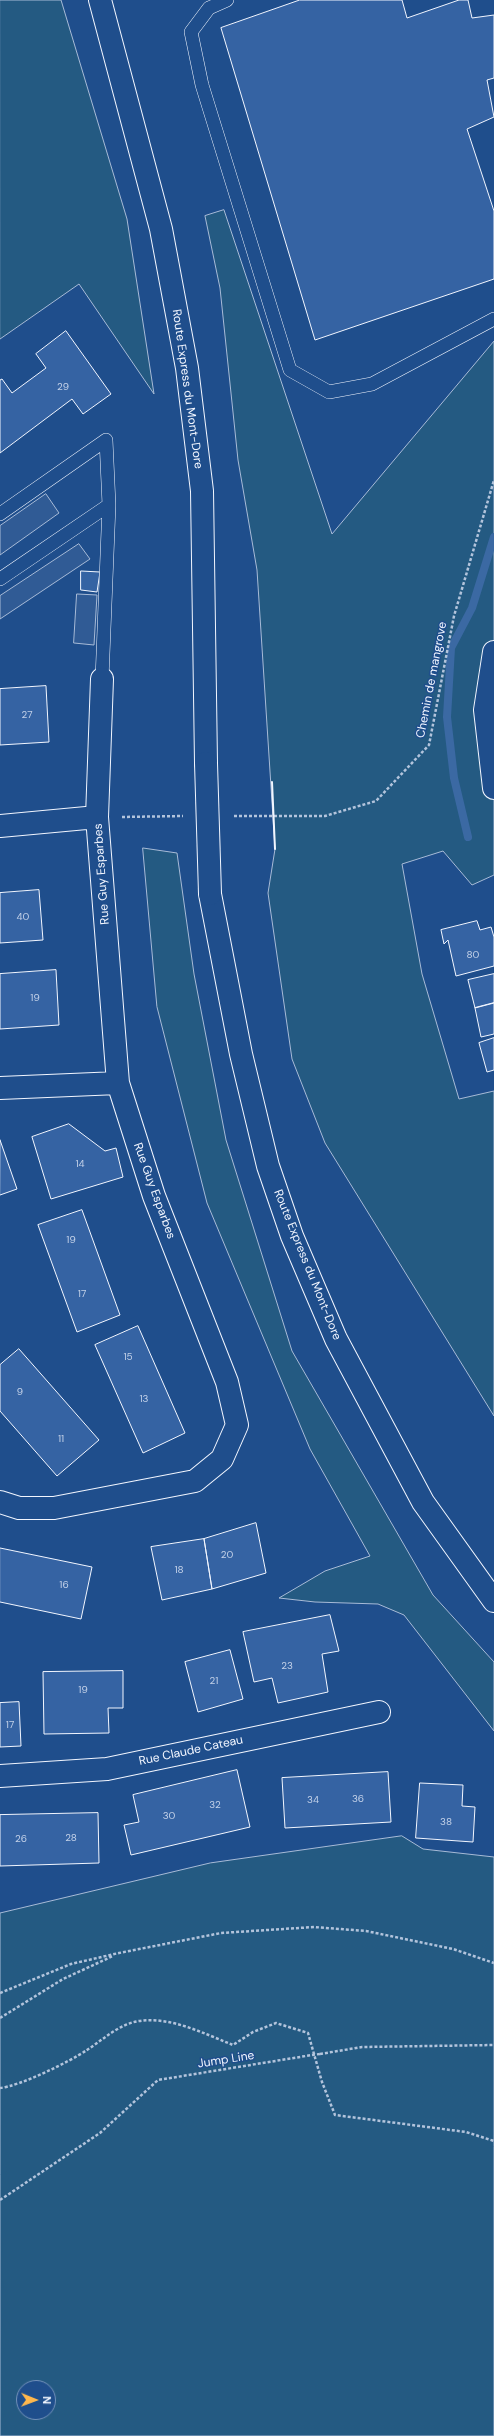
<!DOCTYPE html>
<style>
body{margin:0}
#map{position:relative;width:494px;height:2436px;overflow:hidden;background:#1f4e8c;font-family:"DM Sans",sans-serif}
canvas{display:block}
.north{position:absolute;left:16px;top:2380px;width:40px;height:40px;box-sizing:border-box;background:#1f4e8c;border:1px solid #7391ba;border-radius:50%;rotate:91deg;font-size:11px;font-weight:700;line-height:16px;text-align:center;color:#f2f6ff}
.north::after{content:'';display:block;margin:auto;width:14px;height:18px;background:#ffb74d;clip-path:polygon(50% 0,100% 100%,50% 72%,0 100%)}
</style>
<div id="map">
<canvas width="494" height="2436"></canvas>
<div class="north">N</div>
</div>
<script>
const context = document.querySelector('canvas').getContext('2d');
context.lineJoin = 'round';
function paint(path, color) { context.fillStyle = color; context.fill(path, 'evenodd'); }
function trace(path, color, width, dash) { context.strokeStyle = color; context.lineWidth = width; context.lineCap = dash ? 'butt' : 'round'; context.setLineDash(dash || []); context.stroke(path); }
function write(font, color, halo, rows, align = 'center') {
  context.font = font + ' "DM Sans",sans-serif'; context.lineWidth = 3; context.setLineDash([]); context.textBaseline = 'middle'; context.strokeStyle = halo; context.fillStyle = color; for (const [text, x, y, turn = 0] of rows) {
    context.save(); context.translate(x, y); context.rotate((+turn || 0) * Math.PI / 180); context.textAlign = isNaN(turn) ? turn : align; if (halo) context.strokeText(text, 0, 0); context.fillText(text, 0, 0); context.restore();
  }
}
const green = new Path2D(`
 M0 0H61L127 219 154 394 79 284 0 339Z
 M224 210 332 534 494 341V875L472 885 443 851 402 864 422 974 459 1099 494 1091V1416L325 1143 292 1059 268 893 275 849 257 570 238 460 220 288 205 216Z
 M143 848 177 853 194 974 226 1140 292 1351 433 1595 494 1662V1731L404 1615 378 1604 315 1602 279 1598 325 1571 370 1556 310 1449 207 1203 157 1007Z
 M402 1836 423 1849 494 1857V2436H0V1913L210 1863ZM24 2388H48V2412H24Z`);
const parking = new Path2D(`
 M46 494 59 513 0 555V526Z
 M79 544 90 559 0 619V596Z
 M77 594 97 595 94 645 74 643Z`);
const stream = new Path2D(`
 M468 837 454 778 447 717 451 648 472 608 494 537`);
const building = new Path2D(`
 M300 0H402L407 18 459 0H468L472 18 494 15V78L487 80 494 117 467 129 494 211V279L315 340 221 28Z
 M66 331 111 394 83 414 72 399 0 453V380L2 379 12 393 46 368 36 354Z
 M81 571 100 572 97 592 81 590Z
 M46 686 49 742 0 745V689Z
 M39 890 43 940 0 943V893Z
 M477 921 480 930 491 927 494 937V966L456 976 448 940 444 944 441 930Z
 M56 970 59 1025 0 1029V974Z
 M494 974V1003L475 1008 468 980Z
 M494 1003V1034L481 1037 475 1008Z
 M494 1038V1070L487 1072 479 1043Z
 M69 1124 105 1151 116 1148 123 1177 51 1199 32 1137Z
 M0 1140 17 1189 0 1195Z
 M82 1210 120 1315 77 1332 38 1225Z
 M138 1326 185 1433 143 1453 95 1345Z
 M19 1349 99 1440 57 1476 0 1411V1365Z
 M256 1523 266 1573 212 1589 204 1539Z
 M204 1539 212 1589 162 1600 151 1547Z
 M0 1548 92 1567 81 1619 0 1602Z
 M330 1615 339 1651 322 1654 328 1692 278 1703 272 1678 254 1682 243 1632Z
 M230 1650 243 1699 198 1712 185 1662Z
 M123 1671V1708H108L109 1733 44 1734 43 1672Z
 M19 1702 21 1746 0 1747V1703Z
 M237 1770 250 1827 131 1855 124 1825 139 1822 133 1795Z
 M388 1772 391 1822 285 1828 282 1778Z
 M420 1783 463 1785 462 1806 475 1807 473 1842 416 1838Z
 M98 1813 99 1863 0 1866V1815Z`);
const path = new Path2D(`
 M234 816H325L376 801 429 745 454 616 494 480
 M122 817 183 816
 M0 1993 71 1964 119 1953 221 1933 314 1927 366 1931 453 1949 494 1963
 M0 2018 63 1979 113 1956
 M320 2054 362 2047 494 2045
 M0 2088C20 2086 69 2062 87 2050 104 2039 119 2024 139 2021 170 2016 205 2034 233 2045L253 2032 276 2023 308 2033 322 2082 335 2115 466 2132 494 2141
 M0 2200 100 2133 158 2080 312 2055`);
const lane = new Path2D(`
 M227 0 209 8 191 32 202 85 290 370 329 392 372 384 494 319
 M0 514 106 440 109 505
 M0 579 109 505 102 679`);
const street = new Path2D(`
 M494 652 485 710 494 788
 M0 826 97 817
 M0 1088 118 1083
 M0 1502 19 1508H54L195 1481 222 1459 237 1425 227 1382 154 1196 118 1083 97 817 102 679
 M0 1776 107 1769 379 1712`);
const primary = new Path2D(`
 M100 0 161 229 187 368 202 491 206 763
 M210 894 241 1054 268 1166 292 1236 336 1339 423 1502 494 1601`);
const pathBridge = new Path2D(`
 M312 2055 320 2054`);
const primaryBridge = new Path2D(`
 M206 763 210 894`);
const wall = new Path2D(`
 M272 782 275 849`);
const numberNames = [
 ["29",63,387],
 ["27",27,715],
 ["40",23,917],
 ["80",473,955],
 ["19",35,998],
 ["14",80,1164],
 ["19",71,1240],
 ["17",82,1294],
 ["15",128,1357],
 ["9",20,1392],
 ["13",144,1399],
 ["11",61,1439],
 ["20",227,1555],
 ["18",179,1570],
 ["16",64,1585],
 ["23",287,1666],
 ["21",214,1681],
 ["19",83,1690],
 ["17",10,1725],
 ["36",358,1799],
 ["34",313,1800],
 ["32",215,1805],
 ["30",169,1816],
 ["38",446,1822],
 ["28",71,1838],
 ["26",21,1839]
];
const streetNames = [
 ["Route Express du Mont-Dore",187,389,82],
 ["Chemin de mangrove",432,680,-79],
 ["Rue Guy Esparbes",102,874,-94],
 ["Rue Guy Esparbes",154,1191,70],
 ["Route Express du Mont-Dore",307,1265,68],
 ["Rue Claude Cateau",191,1751,-12],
 ["Jump Line",226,2060,-9]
];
paint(green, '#245a82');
trace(green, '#a8bbd7', 1);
paint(parking, '#305b95');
trace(parking, '#a8bbd7', 1);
trace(stream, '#3b69a3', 8);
paint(building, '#3563a3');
trace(building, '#f2f6ff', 1);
trace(lane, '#f2f6ff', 14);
trace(street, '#f2f6ff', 24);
trace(primary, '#f2f6ff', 24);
trace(path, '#b3c4dc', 2.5, [3, 2]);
trace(lane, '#1f4e8c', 13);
trace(street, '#1f4e8c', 22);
trace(primary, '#1f4e8c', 22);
trace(primaryBridge, '#f2f6ff', 24, []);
trace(pathBridge, '#b3c4dc', 2.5, [3, 2]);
trace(primaryBridge, '#1f4e8c', 22);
trace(wall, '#f2f6ff', 2);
write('10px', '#c3d1e8', null, numberNames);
write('12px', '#f2f6ff', '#1f4e8c', streetNames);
</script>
